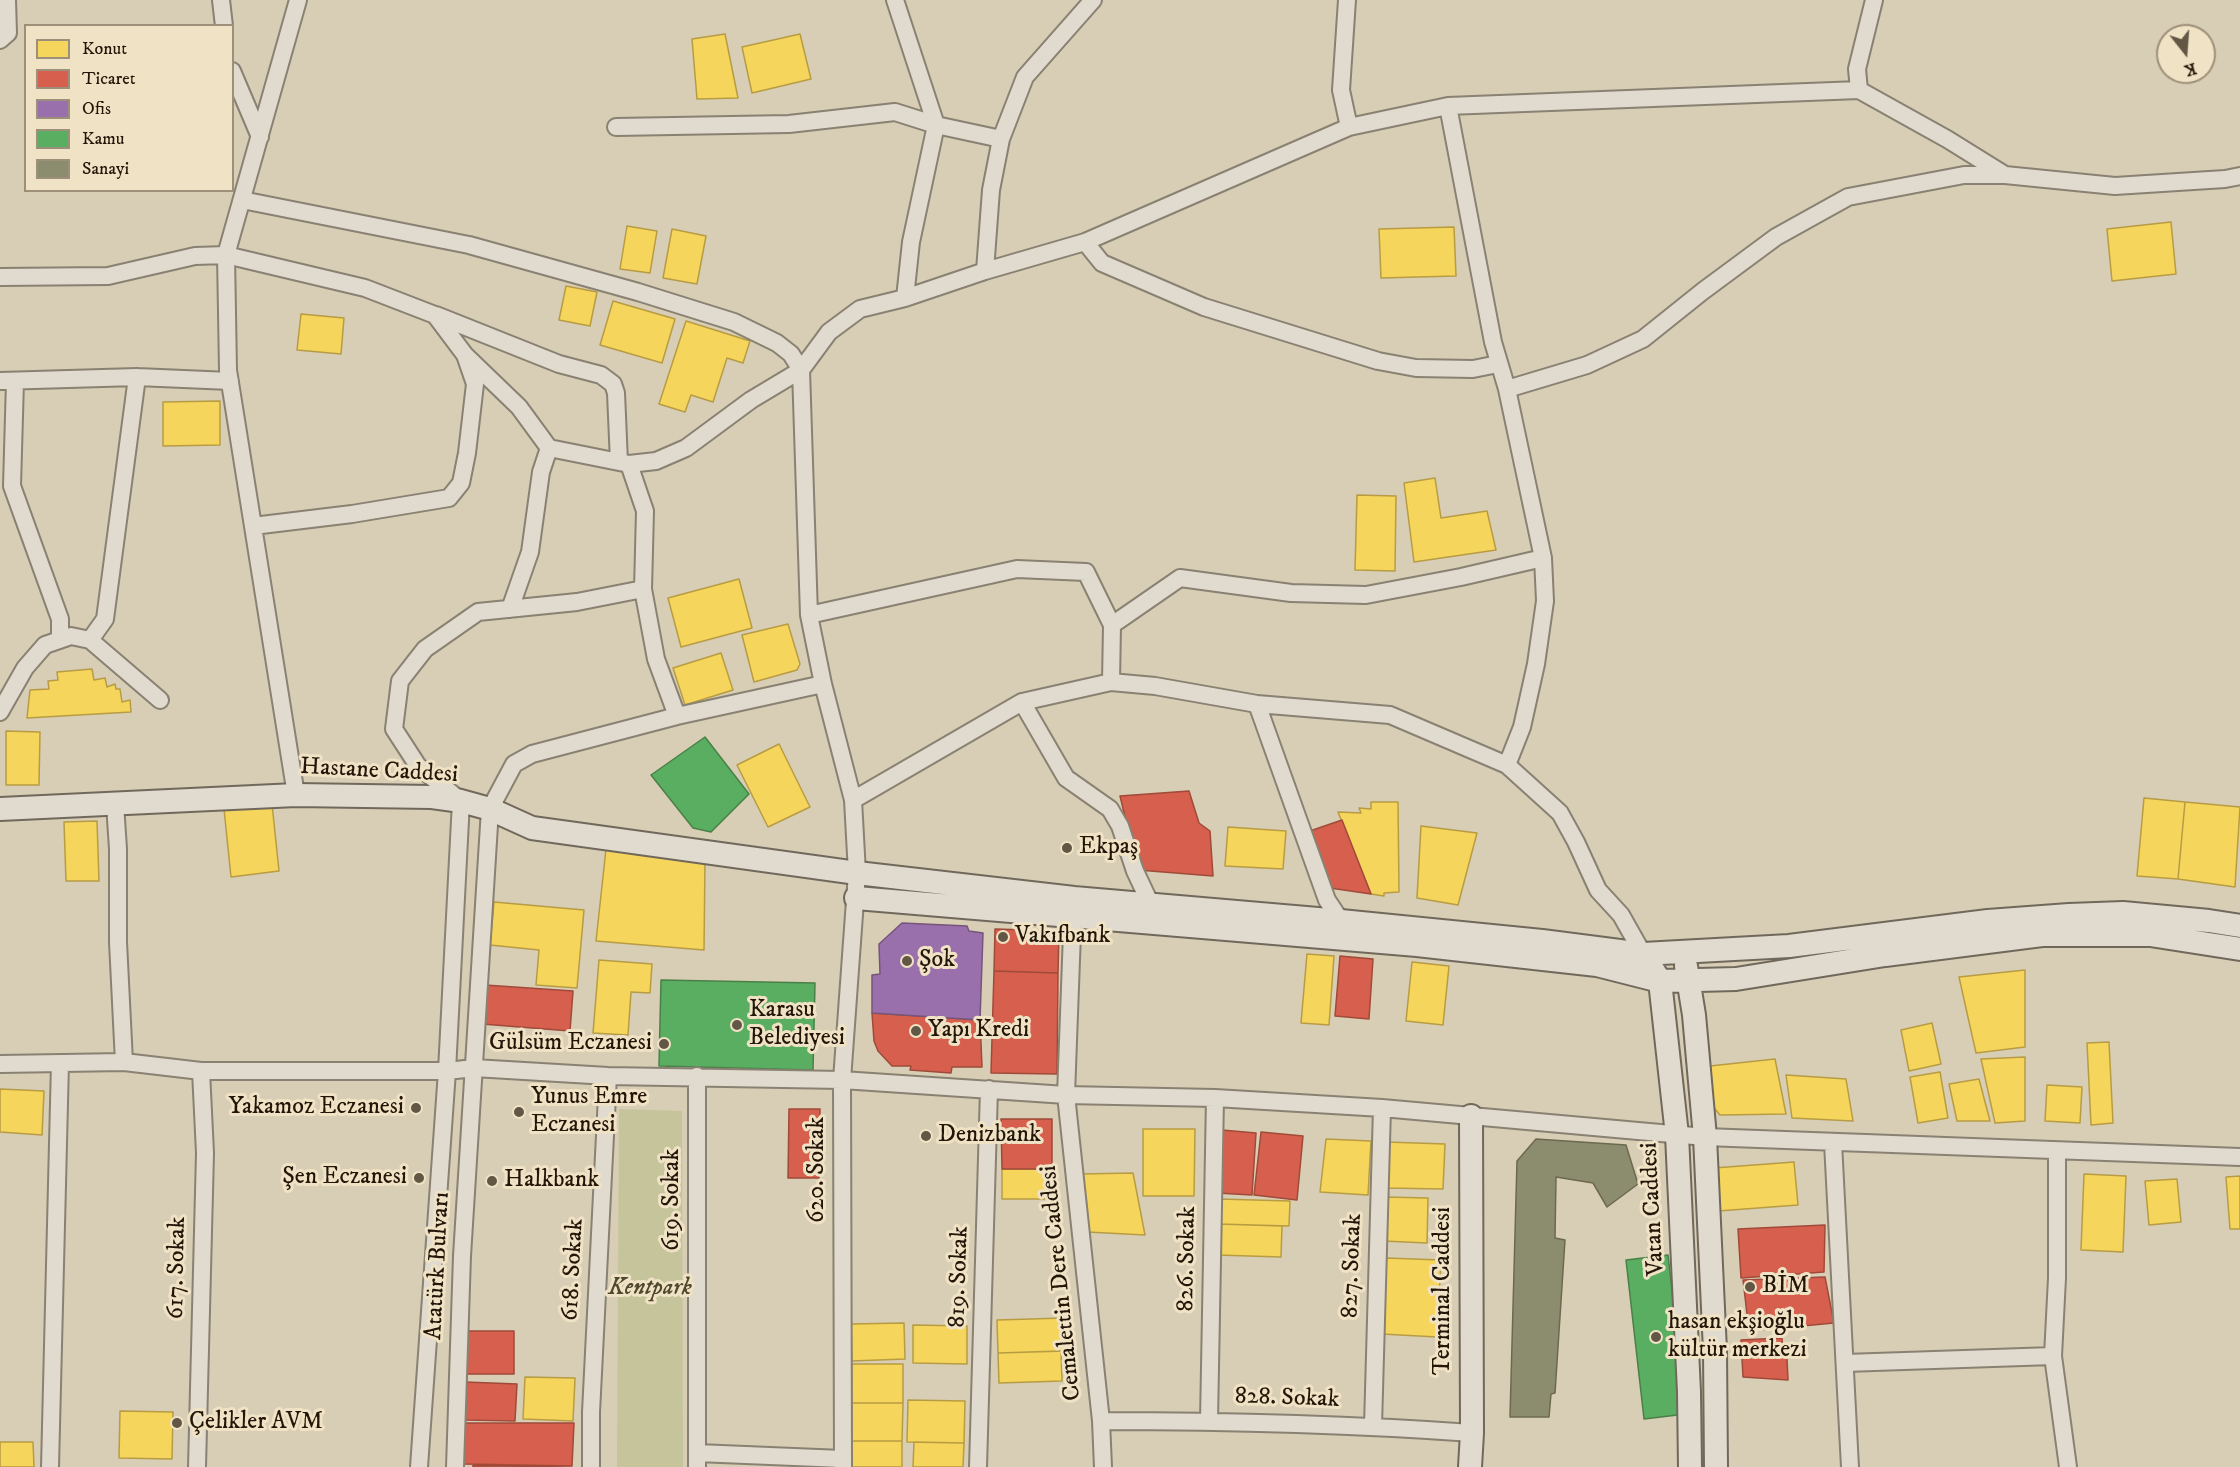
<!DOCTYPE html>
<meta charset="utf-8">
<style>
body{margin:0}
#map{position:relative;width:2240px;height:1467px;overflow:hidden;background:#d8cdb5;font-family:"IM FELL DW Pica",serif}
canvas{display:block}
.legend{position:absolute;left:24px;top:24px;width:210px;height:168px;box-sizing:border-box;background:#efe2c5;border:2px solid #9d907a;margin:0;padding:8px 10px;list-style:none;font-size:18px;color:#231609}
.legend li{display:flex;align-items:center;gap:12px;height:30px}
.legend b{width:30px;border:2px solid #9d907a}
.north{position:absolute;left:2156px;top:24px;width:60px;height:60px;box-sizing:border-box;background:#efe2c5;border:2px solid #9d907a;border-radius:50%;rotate:163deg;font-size:16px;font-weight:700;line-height:24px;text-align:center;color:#231609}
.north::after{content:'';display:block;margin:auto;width:21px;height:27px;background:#625645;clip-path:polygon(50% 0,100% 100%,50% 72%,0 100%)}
</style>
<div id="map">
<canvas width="2240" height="1467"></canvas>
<ul class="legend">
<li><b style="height:16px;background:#f6d55c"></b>Konut</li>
<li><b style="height:16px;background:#d6604d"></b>Ticaret</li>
<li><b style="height:16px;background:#9970ab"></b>Ofis</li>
<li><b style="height:16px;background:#5aae61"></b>Kamu</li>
<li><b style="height:16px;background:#8c8c6e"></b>Sanayi</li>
</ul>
<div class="north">K</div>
</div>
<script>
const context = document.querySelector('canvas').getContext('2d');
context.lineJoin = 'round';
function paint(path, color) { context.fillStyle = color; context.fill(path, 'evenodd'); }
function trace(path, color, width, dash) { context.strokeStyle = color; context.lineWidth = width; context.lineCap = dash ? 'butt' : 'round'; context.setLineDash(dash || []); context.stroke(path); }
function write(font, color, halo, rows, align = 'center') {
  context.font = font + ' "IM FELL DW Pica",serif'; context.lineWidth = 6; context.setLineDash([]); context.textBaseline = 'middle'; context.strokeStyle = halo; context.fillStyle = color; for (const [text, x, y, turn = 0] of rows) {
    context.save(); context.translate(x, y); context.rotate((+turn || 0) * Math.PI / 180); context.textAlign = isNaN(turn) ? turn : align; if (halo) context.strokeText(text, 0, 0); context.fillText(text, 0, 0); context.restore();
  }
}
const green = new Path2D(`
 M619 1109 682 1111 683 1467H617Z`);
const homes = new Path2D(`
 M725 34 738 98 697 99 692 39Z
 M800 34 811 79 752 93 742 47Z
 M2171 222 2176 274 2112 281 2107 229Z
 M627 226 657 231 650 273 620 269Z
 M1454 227 1456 276 1381 278 1379 229Z
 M672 229 706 236 697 284 663 278Z
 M566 286 597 292 590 326 559 320Z
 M613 301 675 319 662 363 600 345Z
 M301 314 344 318 341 354 297 350Z
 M686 321 750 341 743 363 727 358 713 402 691 395 685 412 659 404Z
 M220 401V445L163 446V402Z
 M1435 478 1441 518 1487 511 1496 550 1414 562 1404 483Z
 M1357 495 1396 496 1395 571 1355 570Z
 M739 579 752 628 681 647 668 598Z
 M788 624 800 664 797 670 754 682 742 635Z
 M721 653 733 690 685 705 673 668Z
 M92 669 94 680 105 678 107 687 115 684 116 689H120L122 702 130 700 131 712 27 718 30 690 49 689 48 681 58 680 57 672Z
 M6 731 40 732 39 785H6Z
 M779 744 810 807 768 827 737 765Z
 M2144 798 2185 802 2178 879 2137 876Z
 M1371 802H1398L1399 892 1384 893V896L1371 894 1338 812 1361 813 1359 808 1371 809Z
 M2185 802 2240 807 2235 887 2178 879Z
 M272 804 279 871 231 877 224 809Z
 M97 821 99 881H66L64 822Z
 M1421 826 1477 833 1458 905 1417 898Z
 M1228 827 1286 831 1283 869 1225 866Z
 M606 849 705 859 704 950 596 941Z
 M494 902 584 910 577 988 536 985 539 950 490 945Z
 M1307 954 1334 956 1329 1025 1301 1023Z
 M599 960 652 964 650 993 631 992 628 1035 593 1033Z
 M1412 962 1449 966 1443 1025 1406 1021Z
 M2025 970V1047L1976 1053 1959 977Z
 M1932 1023 1941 1064 1909 1071 1901 1030Z
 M2109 1042 2113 1123 2091 1125 2087 1043Z
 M2025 1057V1121L1995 1123 1981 1059Z
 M1775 1059 1786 1114 1720 1115 1714 1108 1710 1066Z
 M1940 1072 1948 1118 1918 1123 1910 1077Z
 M1786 1075 1846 1079 1853 1121 1792 1118Z
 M1979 1079 1990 1121H1957L1949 1084Z
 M2047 1085 2082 1087 2080 1123 2045 1121Z
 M0 1089 44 1091 42 1135 0 1132Z
 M1143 1129H1195L1194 1196H1143Z
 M1326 1139 1371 1141 1368 1195 1320 1192Z
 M1386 1142 1445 1144 1443 1189 1385 1188Z
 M1794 1162 1798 1205 1718 1211 1714 1168Z
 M1002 1169H1052V1199H1002Z
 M1133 1173 1145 1235 1087 1232 1081 1174Z
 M2084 1174 2126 1176 2123 1252 2081 1250Z
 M2240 1176V1229H2230L2226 1177Z
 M2177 1179 2181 1222 2149 1225 2145 1181Z
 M1385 1197 1428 1198 1427 1243 1384 1241Z
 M1219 1199 1290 1201 1289 1226 1218 1224Z
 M1218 1224 1282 1226 1281 1257 1217 1255Z
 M1386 1258 1441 1260 1437 1337 1382 1334Z
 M1064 1318 1065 1351 998 1353 997 1320Z
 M904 1323 905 1359 852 1361 851 1324Z
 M913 1325 967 1326V1364L913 1363Z
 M1061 1351 1062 1381 999 1383 998 1353Z
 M852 1364H903V1403H852Z
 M525 1377 575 1378 573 1421 523 1419Z
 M908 1400 965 1401 964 1443 907 1442Z
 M852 1403H903L902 1441H852Z
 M120 1411 173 1412 172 1459 119 1458Z
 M852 1441H902V1467H852Z
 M0 1442H33L34 1467H0Z
 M914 1442 964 1443 963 1467H913Z`);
const shops = new Path2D(`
 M1189 791 1199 823 1210 831 1213 876 1138 870 1120 796Z
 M1342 820 1371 894 1330 888 1310 831Z
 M995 929 1059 931 1058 973 994 971Z
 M1340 956 1373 959 1369 1019 1335 1016Z
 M994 971 1058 973 1057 1074 991 1073Z
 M485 985 573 991 570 1031 482 1024Z
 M872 1013 980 1020 982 1067H952L951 1073 910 1070 911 1066H892L878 1051 874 1041Z
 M789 1109H820L819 1178H788Z
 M1001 1119H1052V1169H1002Z
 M1222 1130 1256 1133 1252 1195 1217 1193Z
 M1261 1132 1303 1136 1297 1200 1254 1195Z
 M1825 1225 1824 1272 1741 1278 1738 1229Z
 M1825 1277 1834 1323 1749 1331 1743 1280Z
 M466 1331H514V1374H466Z
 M1782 1338 1783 1356 1787 1359 1788 1380 1743 1377 1741 1340Z
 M465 1382 517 1384 515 1421 464 1420Z
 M463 1423H574L572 1466 464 1464Z
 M473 1465 572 1466 473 1467Z`);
const offices = new Path2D(`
 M902 923 967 926 969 931 983 933 980 1020 872 1013V975L880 974 879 944Z`);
const public = new Path2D(`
 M705 737 749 794 711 832 693 828 651 775Z
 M661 980 815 983 813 1070 659 1066Z
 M1668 1255 1686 1414 1644 1419 1626 1260Z`);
const industry = new Path2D(`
 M1536 1139 1626 1145 1638 1184 1607 1207 1593 1183 1556 1177 1555 1238 1565 1240 1555 1393 1551 1394 1549 1417H1510L1517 1161Z`);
const street = new Path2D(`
 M221 0 224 26
 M895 0 936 125
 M1347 0 1341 90 1349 127
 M0 40 8 33 7 0
 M232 71 260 137
 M1859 90 1857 69 1874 0
 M1448 106 1493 342 1507 389
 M616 127 789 124 895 112 936 125
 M1085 242 1102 263 1204 307 1378 361 1416 368 1473 369 1498 364
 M985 271 991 190 1001 139
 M0 277 108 276 195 256 226 255 365 288 435 315 465 355 519 407 549 448 629 464 656 461 686 448 751 400 801 370 791 354 777 343 734 322 638 292 469 245 242 200
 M905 298 911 242 936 125 1001 139 1025 77 1093 0
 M436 315 559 364 601 375 613 384 616 393 619 462
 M0 381 137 377 230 381
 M15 381 12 486 60 619V639
 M629 464 645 511 643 589 656 659 677 716
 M253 526 352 514 449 498 461 483 467 453 475 384 465 355
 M510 609 530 552 541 472 549 448
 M809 615 1017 569 1086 572 1112 625
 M90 640 105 619 137 377
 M1022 702 1066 778 1110 809 1120 826 1135 871 1150 903
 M1257 704 1327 900 1341 921
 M0 712 25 668 45 645 71 636 90 640 160 700
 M1507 765 1522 727 1536 664 1545 601 1543 558
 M296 795 228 370 226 255 298 0
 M853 800 1022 702 1111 682
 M115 804 118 849V942L124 1062
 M1073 906 1066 1095 1101 1421 1103 1467
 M1643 954 1621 915 1598 890 1576 842 1560 813 1507 765 1390 715 1257 704 1155 686 1111 682 1112 625 1180 578 1291 593 1366 595 1461 577 1543 558 1507 389 1587 365 1643 339 1703 291 1776 237 1848 197 1964 175H2004
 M0 1064 124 1062 201 1071H447L474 1068 608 1076 842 1080 1066 1095 1215 1098 1382 1108 1705 1137 2240 1157
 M697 1076V1467
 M1833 1143 1850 1467
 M2057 1152V1278L2053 1356 2068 1467
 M1845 1363 2053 1356
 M1101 1421C1225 1421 1348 1424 1472 1433
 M1209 1421 1215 1098
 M1373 1426 1382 1108
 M697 1453 843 1459
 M50 1467 60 1063
 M197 1467 205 1153 201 1071
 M419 1467 447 1071 461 801 418 766 394 729 400 681 425 649 478 612 577 602 643 589
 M455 1467 462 1256 490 809 514 764 532 754 677 716 823 684
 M591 1467V1412L608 1076
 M843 1467 842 1080 857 873 853 800 823 684 809 615 801 370 829 332 860 309 905 298 985 271 1085 242 1349 127 1448 106 1859 90 1947 139 2005 175 2115 186 2225 179 2240 176
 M978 1467 989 1089`);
const secondary = new Path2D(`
 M0 809 296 795 432 797 461 801 490 809 532 828 857 873 1074 898 1341 921 1542 941 1643 954 1789 946 1988 921 2069 915 2123 913 2209 921 2240 926
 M856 898 1417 945 1597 965 1660 981 1736 979 1885 955 2042 935H2150L2240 949
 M1686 966 1694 1015 1705 1137 1715 1351 1716 1467
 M1652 968 1660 981 1677 1135 1689 1392 1690 1467
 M1470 1467 1472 1433 1471 1116`);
const markers = [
 [1067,848,6,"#625645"],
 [1003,937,6,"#625645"],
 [907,961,6,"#625645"],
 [737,1025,6,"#625645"],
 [916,1031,6,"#625645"],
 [664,1044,6,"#625645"],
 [416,1108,6,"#625645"],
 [519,1112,6,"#625645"],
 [926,1136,6,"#625645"],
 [419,1178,6,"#625645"],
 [492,1181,6,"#625645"],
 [1750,1287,6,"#625645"],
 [1656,1337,6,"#625645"],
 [177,1423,6,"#625645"]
];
const streetNames = [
 ["Hastane Caddesi",379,772,3],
 ["620. Sokak",818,1170,-90],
 ["619. Sokak",673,1200,-90],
 ["Vatan Caddesi",1654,1209,-93],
 ["826. Sokak",1188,1259,-89],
 ["Atatürk Bulvarı",439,1266,-87],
 ["827. Sokak",1353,1266,-88],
 ["617. Sokak",178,1268,-89],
 ["618. Sokak",574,1270,-87],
 ["819. Sokak",960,1277,-88],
 ["Cemalettin Dere Caddesi",1062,1283,-96],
 ["Terminal Caddesi",1444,1291,-90],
 ["828. Sokak",1287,1399,2]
];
const poiNames = [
 ["Ekpaş",1079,848],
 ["Vakıfbank",1015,937],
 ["Şok",919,961],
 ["Karasu",749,1011],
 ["Belediyesi",749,1039],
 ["Yapı Kredi",928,1031],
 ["Gülsüm Eczanesi",652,1044,"right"],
 ["Yunus Emre",531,1098],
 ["Eczanesi",531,1126],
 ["Yakamoz Eczanesi",404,1108,"right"],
 ["Denizbank",938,1136],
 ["Şen Eczanesi",407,1178,"right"],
 ["Halkbank",504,1181],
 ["BİM",1762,1287],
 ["hasan ekşioğlu",1668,1323],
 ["kültür merkezi",1668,1351],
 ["Çelikler AVM",189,1423]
];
const parkNames = [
 ["Kentpark",650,1289]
];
paint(green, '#c5c49b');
paint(homes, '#f6d55c');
trace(homes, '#b79c43', 1.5);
paint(shops, '#d6604d');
trace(shops, '#a04a39', 1.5);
paint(offices, '#9970ab');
trace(offices, '#76557a', 1.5);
paint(public, '#5aae61');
trace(public, '#4a8047', 1.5);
paint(industry, '#8c8c6e');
trace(industry, '#6c6950', 1.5);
trace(street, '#898172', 20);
trace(secondary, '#70685b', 26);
trace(street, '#e0dbce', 16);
trace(secondary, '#e0dbce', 22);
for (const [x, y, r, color] of markers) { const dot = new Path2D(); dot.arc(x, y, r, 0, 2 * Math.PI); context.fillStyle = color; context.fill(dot); trace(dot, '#efe2c5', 2); }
write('24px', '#231609', '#efe2c5', streetNames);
write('24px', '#231609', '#efe2c5', poiNames, 'left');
write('italic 24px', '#4f482e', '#efe2c5', parkNames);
</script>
